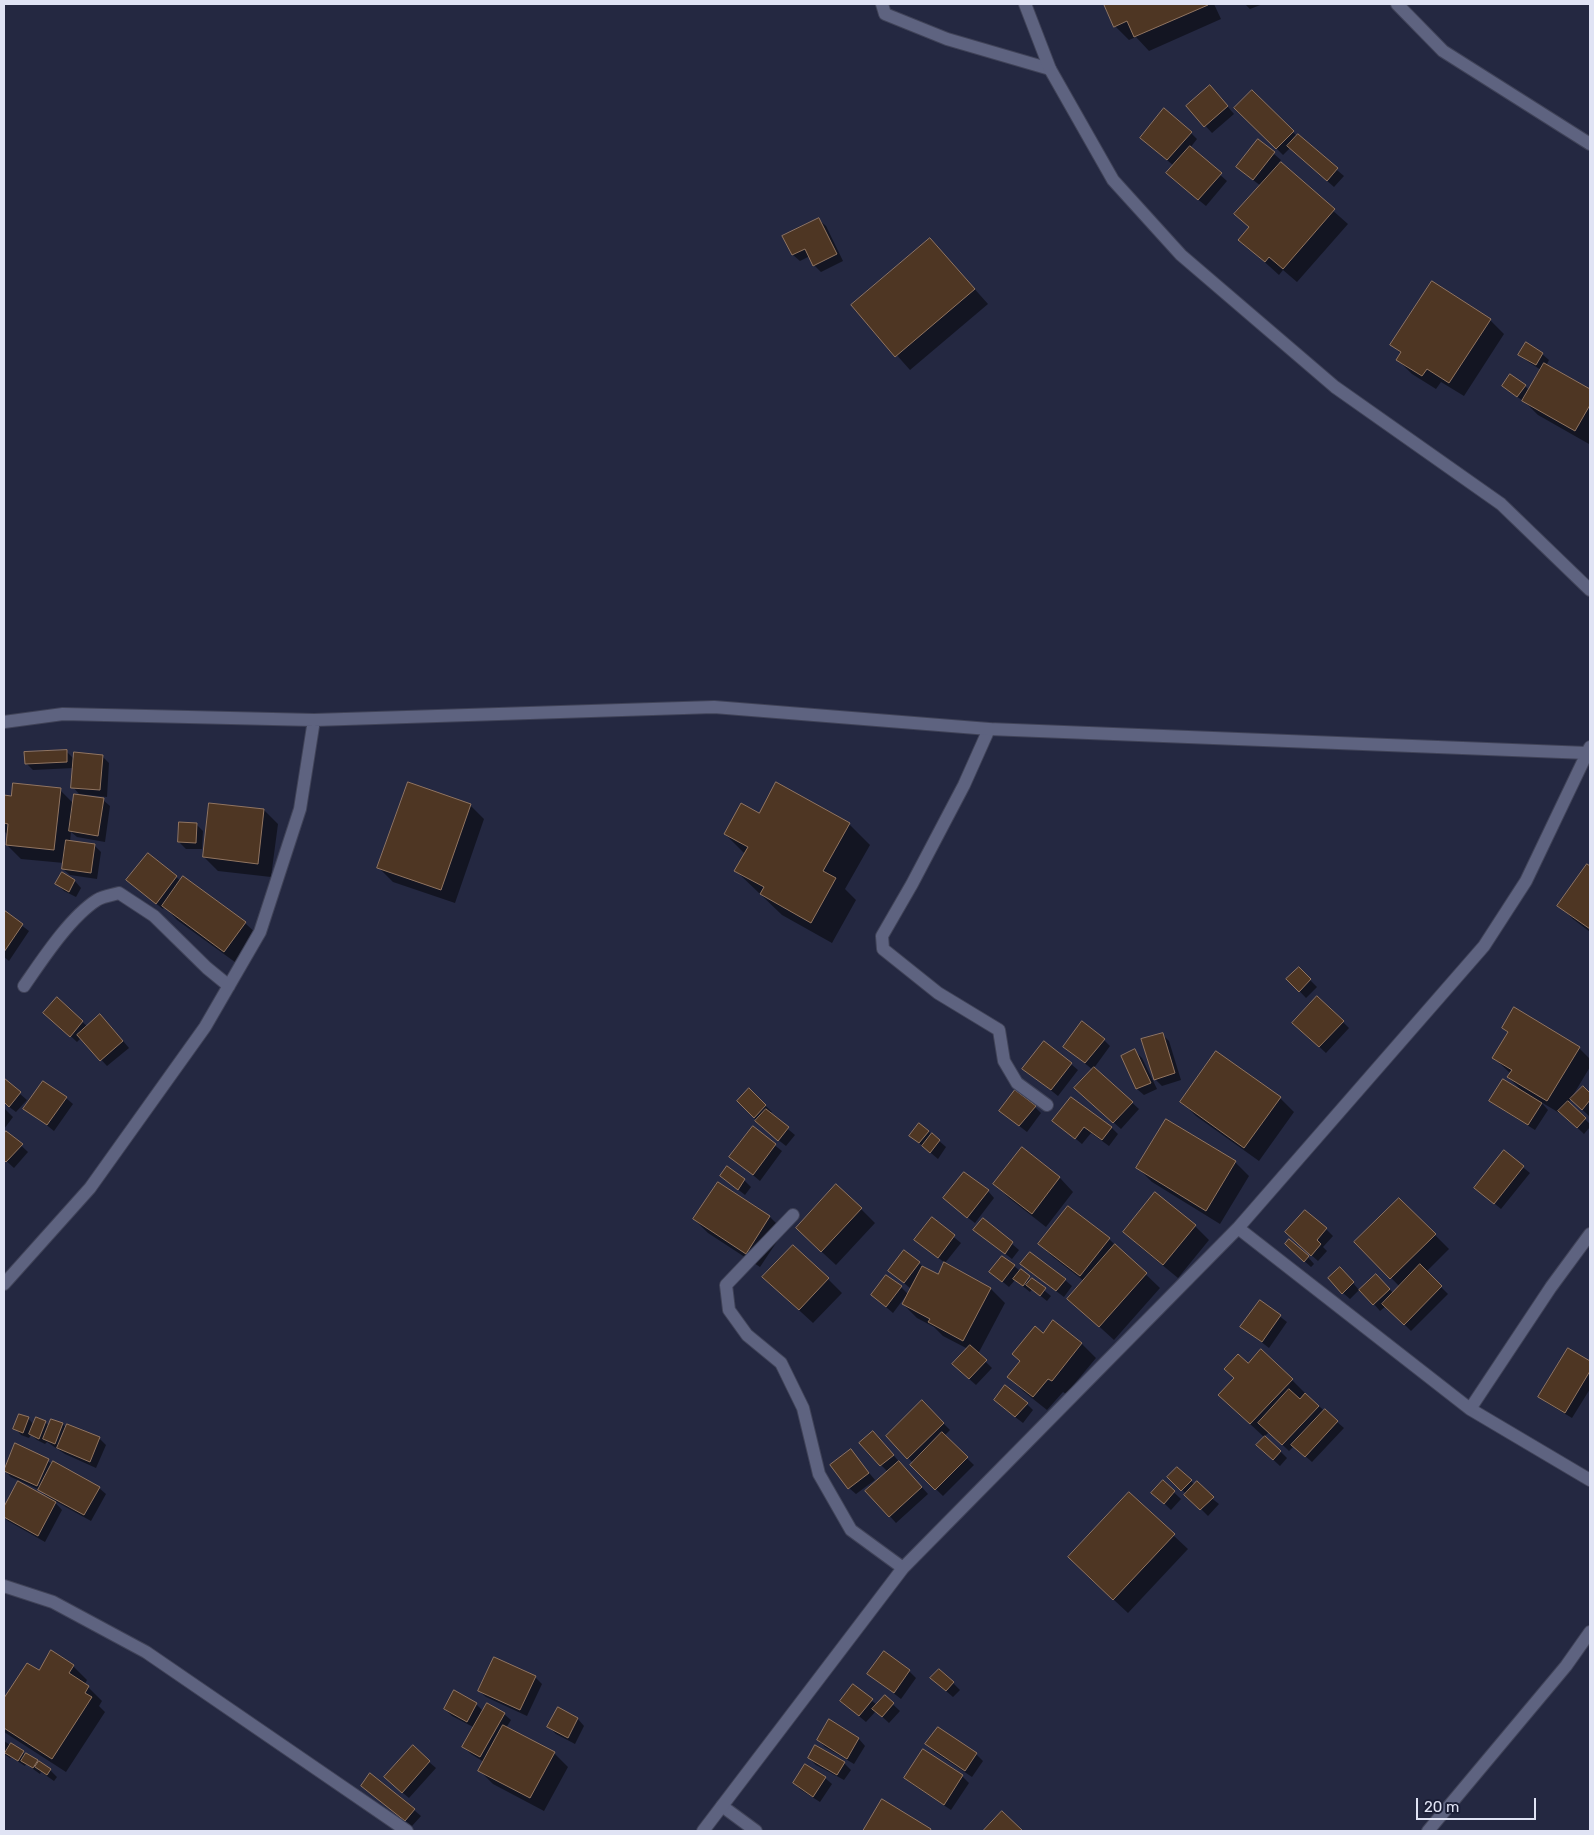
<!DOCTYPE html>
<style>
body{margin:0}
#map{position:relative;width:1594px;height:1835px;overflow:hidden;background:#242841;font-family:Rubik,sans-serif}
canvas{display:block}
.frame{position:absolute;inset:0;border:5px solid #e0e3f4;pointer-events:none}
.scale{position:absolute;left:1416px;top:1798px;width:120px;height:22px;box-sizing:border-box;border:2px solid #e0e3f4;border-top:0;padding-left:6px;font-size:15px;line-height:18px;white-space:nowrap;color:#e0e3f4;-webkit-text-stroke:4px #1b1e36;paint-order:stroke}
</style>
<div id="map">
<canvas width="1594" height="1835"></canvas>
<div class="frame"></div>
<div class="scale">20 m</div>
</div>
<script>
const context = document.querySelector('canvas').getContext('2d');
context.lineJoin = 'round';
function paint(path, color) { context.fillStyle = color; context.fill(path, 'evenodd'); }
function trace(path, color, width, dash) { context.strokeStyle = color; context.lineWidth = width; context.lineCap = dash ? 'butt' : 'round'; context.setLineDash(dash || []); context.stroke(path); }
const shadow = new Path2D(`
 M1105 4H1214L1221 19 1149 51 1136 37 1129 40 1115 26Z
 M1245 4H1263L1250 9Z
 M1252 92 1297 136 1344 176 1334 187 1290 148 1283 155 1236 108Z
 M1216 93 1234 114 1212 133 1187 106Z
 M1191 133 1197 139 1190 148 1227 181 1206 206 1174 180V166L1148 144Z
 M1259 141 1281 160 1279 163 1348 224 1297 282 1283 270 1279 275 1239 239 1250 228 1236 214 1261 186 1245 174Z
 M819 220 826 226 843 261 821 272 814 265 810 256 800 261 793 255 784 237Z
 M930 239 988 304 910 370 853 306Z
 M1490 320 1504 334 1464 396 1441 382 1436 389 1412 374 1398 360 1401 354 1392 344Z
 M1520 354H1542L1549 360 1546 366 1590 391 1589 444 1538 415 1525 402 1510 392 1503 386H1525L1530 391 1541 370 1527 361Z
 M66 751 75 760 102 756 109 763 107 797 79 794 73 787 74 768 33 770 26 763Z
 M60 790 74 804 103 800 110 806 105 842 77 837 71 832 70 842 94 845 101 852 97 879 70 875 63 869 64 863 21 859 7 845 8 835 4 831V796L12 797Z
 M470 805 484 819 455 903 393 882 379 868Z
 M264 810 278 824 271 877 218 871 204 857Z
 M760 815 849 824 870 845 845 889 856 900 832 943 782 915 736 871 745 854 725 834Z
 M196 824 203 831 202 849H186L179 842Z
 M1588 866 1590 868V932L1573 919 1559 905Z
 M63 874 75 881 81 888 76 897 64 891 57 884Z
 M176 877 181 881 245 923 259 936 239 965 177 920 165 907 163 909 135 887Z
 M4 912 29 931 9 961 4 957Z
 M1299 969 1317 987 1306 998 1288 979Z
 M57 999 88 1027 107 1022 129 1048 107 1066 81 1038 77 1042 52 1019Z
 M1343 1022 1349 1028 1326 1053 1300 1029Z
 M1503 1028 1579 1048 1590 1059V1067L1572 1097 1583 1088 1590 1094V1114L1589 1116 1571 1099 1568 1103 1590 1124V1127L1584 1134 1562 1113 1561 1114 1541 1102 1548 1110 1535 1130 1498 1107 1491 1100 1523 1092 1508 1077 1511 1074 1494 1058 1509 1034Z
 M1162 1034 1169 1041 1181 1080 1162 1086 1155 1079Z
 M1104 1040 1110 1046 1094 1068 1139 1109 1121 1129 1083 1095 1093 1070 1065 1047Z
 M1135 1051 1142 1058 1157 1089 1144 1095 1137 1089Z
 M1071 1064 1078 1070 1058 1096 1024 1069Z
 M4 1080 27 1100 16 1112 4 1103Z
 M749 1090 772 1112 770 1114 795 1135 786 1146 763 1128 739 1101Z
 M66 1098 73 1104 54 1131 25 1108Z
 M1280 1098 1294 1112 1259 1161 1196 1116 1182 1102Z
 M1035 1107 1041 1113 1027 1132 1008 1117Z
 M4 1108 13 1117 4 1129Z
 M1054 1121 1111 1127 1118 1134 1109 1146 1091 1133 1082 1144Z
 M753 1128 782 1151 760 1181 731 1157Z
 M928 1131 946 1147 938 1159 911 1136Z
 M7 1132 28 1152 14 1168 4 1159V1136Z
 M1022 1149 1060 1178 1073 1192 1046 1227 1009 1198 995 1184Z
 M1504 1152 1530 1173 1501 1209 1476 1188Z
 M1235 1162 1249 1176 1220 1224 1152 1182 1138 1168Z
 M721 1176 744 1180 751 1187 745 1195Z
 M719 1183 770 1217 784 1231 760 1267 708 1233 694 1219Z
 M988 1191 994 1198 975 1223 951 1205Z
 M1399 1199 1449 1249 1426 1272 1448 1294 1411 1331 1386 1306 1380 1311 1374 1304 1383 1282 1393 1293 1400 1287 1356 1242Z
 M1068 1207 1109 1239 1160 1288 1114 1340 1069 1299 1084 1281 1053 1257 1039 1244Z
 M861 1209 875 1223 836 1265 811 1242Z
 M932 1219 961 1243 945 1263 923 1246Z
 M983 1219 1019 1250 1012 1259 982 1236Z
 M1195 1226 1209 1240 1178 1278 1139 1246 1125 1232Z
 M1326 1229 1333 1236 1323 1247 1327 1251 1318 1261 1293 1239Z
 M1293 1251 1308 1257 1314 1264 1311 1267Z
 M919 1263 925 1269 939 1276 991 1289 1005 1303 978 1354 992 1368 976 1385 960 1371 968 1349 943 1336 934 1327 917 1318 903 1304 906 1298 905 1297 893 1313 879 1301 901 1287 908 1294 911 1289 890 1271Z
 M1014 1266 1051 1296 1047 1301 1032 1289 1030 1292 1015 1280 1009 1287 998 1278Z
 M1028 1270 1065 1280 1072 1286 1064 1297Z
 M1346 1275 1359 1290 1350 1299 1343 1293Z
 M828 1279 842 1293 813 1323 778 1291Z
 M1260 1301 1287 1322 1269 1348 1242 1327Z
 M1053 1322 1082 1344 1096 1358 1066 1394 1063 1392 1047 1410 1023 1391 1009 1377Z
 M1569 1350 1590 1363V1389L1572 1418 1547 1403 1540 1397Z
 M1249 1365 1292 1380 1306 1394H1305L1344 1428 1312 1462 1294 1446 1289 1451 1269 1432 1264 1437 1234 1409Z
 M922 1402 950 1430 944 1436 974 1465 943 1496 911 1465 913 1463 887 1436Z
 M1027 1404 1033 1410 1023 1423 1002 1407Z
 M28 1418 34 1425 45 1422 49 1426 52 1420 63 1424 66 1428 99 1438 106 1445 96 1468 65 1454 47 1442 45 1444 37 1440 31 1435 29 1438 21 1435 15 1428Z
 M879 1439 928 1494 896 1523 867 1491 888 1472 881 1465Z
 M16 1445 99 1488 106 1494 91 1521 53 1500 62 1510 45 1542 8 1521 4 1517V1510L18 1483 49 1499 40 1490 11 1477 4 1470Z
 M851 1451 875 1480 856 1494 849 1488Z
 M1280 1451 1287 1458 1280 1466 1265 1452Z
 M1178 1468 1195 1485 1219 1504 1208 1516 1169 1477Z
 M1163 1482 1181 1499 1171 1510 1160 1499Z
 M1129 1494 1188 1549 1128 1613 1083 1571Z
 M27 1665 39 1672 73 1666 87 1680 85 1684 102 1701 99 1706 105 1712 66 1772 4 1732V1700Z
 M909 1671 916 1678 901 1699 868 1673Z
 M535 1677 542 1684 527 1716 486 1697 479 1691Z
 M953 1683 960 1690 953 1697 939 1685Z
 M854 1686 877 1705 885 1697 900 1711 889 1723 876 1711 866 1722 848 1707Z
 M455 1692 476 1704 484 1712 504 1714 511 1720 506 1728 554 1753 568 1767 544 1811 493 1784 479 1770 484 1762 471 1754 464 1747 475 1728 452 1716 445 1709Z
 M558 1709 578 1719 584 1726 575 1744 556 1734 549 1727Z
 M830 1721 859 1739 865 1746 854 1764 825 1747 818 1740Z
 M4 1741 50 1770 57 1777 54 1781 41 1772 40 1774 26 1764 25 1766 11 1757 10 1758 4 1754Z
 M927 1744 976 1754 983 1761 972 1777 933 1751Z
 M923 1751 962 1776 969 1783 951 1810 912 1784 905 1778Z
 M809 1758 844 1763 851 1770 844 1780 816 1765Z
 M429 1762 436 1768 409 1798 392 1784Z
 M825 1778 832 1784 820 1802 801 1790 794 1783Z
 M362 1786 414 1810 421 1816 412 1826Z
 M883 1801 930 1830 932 1831H865Z`);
const building = new Path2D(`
 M1104 4H1207L1208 5 1134 37 1127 21 1114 27Z
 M1210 85 1228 106 1204 127 1186 106Z
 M1252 90 1294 131 1276 149 1234 108Z
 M1164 108 1192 132 1167 160 1140 138Z
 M1298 134 1338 168 1327 181 1287 146Z
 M1258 139 1275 152 1253 180 1236 167Z
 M1190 146 1222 173 1198 200 1166 173Z
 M1281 162 1335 209 1283 269 1269 257 1265 262 1238 240 1249 227 1234 214Z
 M819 218 837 254 813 266 805 249 792 255 782 236Z
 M930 238 975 289 895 357 851 305Z
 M1432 281 1491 319 1449 383 1427 369 1422 376 1396 360 1401 352 1390 345Z
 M1526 342 1543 353 1536 365 1518 355Z
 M1544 363 1590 389V405L1575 431 1522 401Z
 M1510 374 1526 385 1517 397 1502 386Z
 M67 750V762L25 764 24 752Z
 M74 752 103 755 100 790 71 788Z
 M408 782 471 804 441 890 377 868Z
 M776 782 850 823 823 871 836 878 811 923 760 894 764 887 734 871 748 847 724 834 741 803 759 813Z
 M13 783 61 788 54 850 6 845 8 824 4 823V795L11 796Z
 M74 794 104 798 98 836 69 831Z
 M209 803 264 809 258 864 203 857Z
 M179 822 197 823 196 843 178 842Z
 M66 840 95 844 91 873 62 869Z
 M148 853 177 876 156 904 126 880Z
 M1587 864 1590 866V929L1557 906Z
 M62 872 75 880 69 892 55 884Z
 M183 876 246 922 224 952 162 906Z
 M4 910 23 924 4 952Z
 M1299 967 1311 979 1299 992 1286 979Z
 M1317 996 1344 1021 1319 1047 1292 1023Z
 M57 997 83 1021 70 1037 43 1013Z
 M1514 1007 1580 1047 1547 1101 1507 1077 1512 1070 1492 1058 1508 1032 1502 1028Z
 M100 1014 123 1041 100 1061 77 1035Z
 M1082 1021 1105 1039 1085 1063 1063 1047Z
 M1163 1033 1175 1073 1154 1080 1141 1039Z
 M1044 1041 1072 1063 1051 1090 1022 1069Z
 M1135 1049 1151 1083 1136 1089 1121 1056Z
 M1216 1051 1281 1097 1244 1148 1180 1102Z
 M1094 1067 1133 1102 1113 1123 1074 1088Z
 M4 1078 21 1092 9 1107 4 1102Z
 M1503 1079 1542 1103 1528 1125 1489 1101Z
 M43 1081 67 1097 47 1125 23 1109Z
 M1583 1086 1590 1093V1100L1582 1110 1570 1099Z
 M749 1088 766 1105 754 1118 737 1101Z
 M1015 1090 1036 1106 1019 1126 999 1111Z
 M1071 1097 1112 1127 1102 1140 1084 1127 1075 1139 1052 1121Z
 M1568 1101 1586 1118 1577 1128 1558 1111Z
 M766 1109 789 1127 778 1141 755 1121Z
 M1166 1119 1236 1161 1206 1211 1136 1168Z
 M919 1123 929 1131 919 1143 909 1136Z
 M753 1126 776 1144 753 1175 729 1157Z
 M6 1131 23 1144 6 1162 4 1160V1134Z
 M932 1133 940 1140 930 1153 922 1146Z
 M1022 1147 1060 1177 1032 1214 993 1184Z
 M1504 1150 1524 1166 1494 1204 1474 1188Z
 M727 1166 745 1179 738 1190 720 1176Z
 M964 1172 989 1190 967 1218 943 1198Z
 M718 1182 770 1216 746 1254 693 1219Z
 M836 1184 862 1208 821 1252 796 1228Z
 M1155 1192 1196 1225 1163 1265 1123 1232Z
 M1399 1198 1436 1234 1390 1279 1354 1242Z
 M1068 1206 1110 1238 1080 1276 1038 1244Z
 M1305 1210 1327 1228 1317 1240 1321 1244 1311 1256 1285 1232Z
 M932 1217 955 1235 938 1258 914 1240Z
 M983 1218 1013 1242 1005 1254 973 1230Z
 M1289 1239 1309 1256 1304 1262 1285 1244Z
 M1115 1244 1147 1273 1099 1327 1067 1299Z
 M793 1245 829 1278 799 1310 762 1277Z
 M904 1250 920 1262 904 1283 888 1271Z
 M1030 1252 1066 1279 1056 1291 1020 1264Z
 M1002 1256 1015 1265 1002 1282 989 1272Z
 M944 1262 991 1288 963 1341 928 1322 930 1319 902 1304 922 1266 938 1274Z
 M1420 1264 1442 1286 1404 1325 1382 1304Z
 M1340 1267 1354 1282 1342 1294 1328 1278Z
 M1021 1269 1030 1276 1023 1286 1013 1279Z
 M1376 1274 1390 1289 1373 1305 1359 1290Z
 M886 1275 902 1286 886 1307 871 1295Z
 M1032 1278 1046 1288 1040 1296 1026 1285Z
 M1260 1300 1281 1315 1262 1342 1240 1327Z
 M1053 1320 1082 1343 1052 1381 1048 1379 1033 1397 1007 1377 1020 1361 1012 1354 1035 1326 1043 1333Z
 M970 1345 987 1360 969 1379 952 1364Z
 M1568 1348 1590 1361V1371L1565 1413 1538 1397Z
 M1261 1349 1293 1379 1250 1424 1218 1395 1234 1378 1224 1369 1238 1354 1248 1363Z
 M1005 1385 1028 1403 1015 1417 994 1400Z
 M1289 1389 1300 1399 1305 1393 1319 1406 1282 1445 1258 1423Z
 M922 1400 944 1423 907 1459 886 1436Z
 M1325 1409 1338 1421 1305 1457 1291 1445Z
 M19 1414 29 1417 23 1433 13 1429Z
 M36 1417 46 1421 39 1439 29 1434Z
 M51 1419 63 1423 55 1444 43 1439Z
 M67 1424 100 1437 90 1462 57 1448Z
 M873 1431 894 1455 880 1466 859 1443Z
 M942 1432 968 1457 935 1490 910 1465Z
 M1265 1436 1281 1451 1273 1460 1256 1445Z
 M15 1443 49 1459 37 1486 4 1471Z
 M851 1449 869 1473 848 1489 830 1465Z
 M53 1461 100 1487 84 1515 38 1490Z
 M899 1461 922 1487 889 1517 865 1491Z
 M1177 1467 1192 1480 1181 1491 1167 1477Z
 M1163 1480 1175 1491 1164 1504 1151 1493Z
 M18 1481 56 1502 38 1536 4 1517V1507Z
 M1197 1481 1214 1497 1200 1510 1184 1495Z
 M1129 1492 1175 1534 1113 1600 1068 1557Z
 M51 1650 74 1665 69 1673 89 1686 85 1693 92 1697 52 1759 4 1728V1698L27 1663 39 1670Z
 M884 1651 910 1670 894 1693 867 1674Z
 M494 1657 536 1676 520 1710 478 1691Z
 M939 1669 954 1682 946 1691 930 1678Z
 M853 1684 873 1699 859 1716 840 1701Z
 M454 1690 477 1703 467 1722 444 1709Z
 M885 1695 894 1703 882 1717 872 1709Z
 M487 1703 505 1713 480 1757 462 1747Z
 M558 1707 578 1718 568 1738 547 1727Z
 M829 1719 859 1738 847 1759 817 1740Z
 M503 1725 555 1752 530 1798 478 1771Z
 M938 1727 977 1753 965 1771 925 1744Z
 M11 1743 24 1751 18 1761 5 1753Z
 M413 1745 430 1761 402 1793 384 1777Z
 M815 1745 845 1762 837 1775 808 1758Z
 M923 1749 963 1775 944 1805 904 1778Z
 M26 1753 38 1760 33 1768 21 1761Z
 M39 1761 51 1769 47 1775 35 1767Z
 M805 1764 826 1777 813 1797 793 1783Z
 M370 1773 415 1809 405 1821 361 1786Z
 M882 1799 931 1829 930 1831H863Z
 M1002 1811 1023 1831H983Z`);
const lane = new Path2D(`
 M882 4 885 14 947 39 1050 69
 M989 729 964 785 912 884 882 936 883 949 938 993 999 1030 1004 1061 1017 1083 1047 1105
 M722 1806 756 1831`);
const street = new Path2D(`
 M1025 4 1050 69 1113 180 1181 255 1335 387 1501 504 1590 590
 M1397 4 1443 51 1590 144
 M4 722 63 714 314 720 714 707 989 729 1587 753
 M24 986C42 960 70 917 97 900 103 896 112 895 119 893L154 916 207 968 229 986
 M793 1215 726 1285 729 1310 747 1335 781 1363 803 1408 819 1474 851 1530 903 1568
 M1238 1228 1470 1409 1590 1480
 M4 1284 90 1188 205 1027 260 932 300 809 314 720
 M1470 1409 1551 1287 1590 1234
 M4 1586 53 1602 146 1652 407 1831
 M703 1831 903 1568 1238 1228 1484 946 1526 881 1590 747
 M1428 1831 1566 1666 1590 1632`);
paint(shadow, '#0007');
paint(building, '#4e3623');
trace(building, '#917561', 1);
trace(lane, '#404358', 14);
trace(street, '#404358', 14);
trace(lane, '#5e6380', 12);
trace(street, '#5e6380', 12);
</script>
